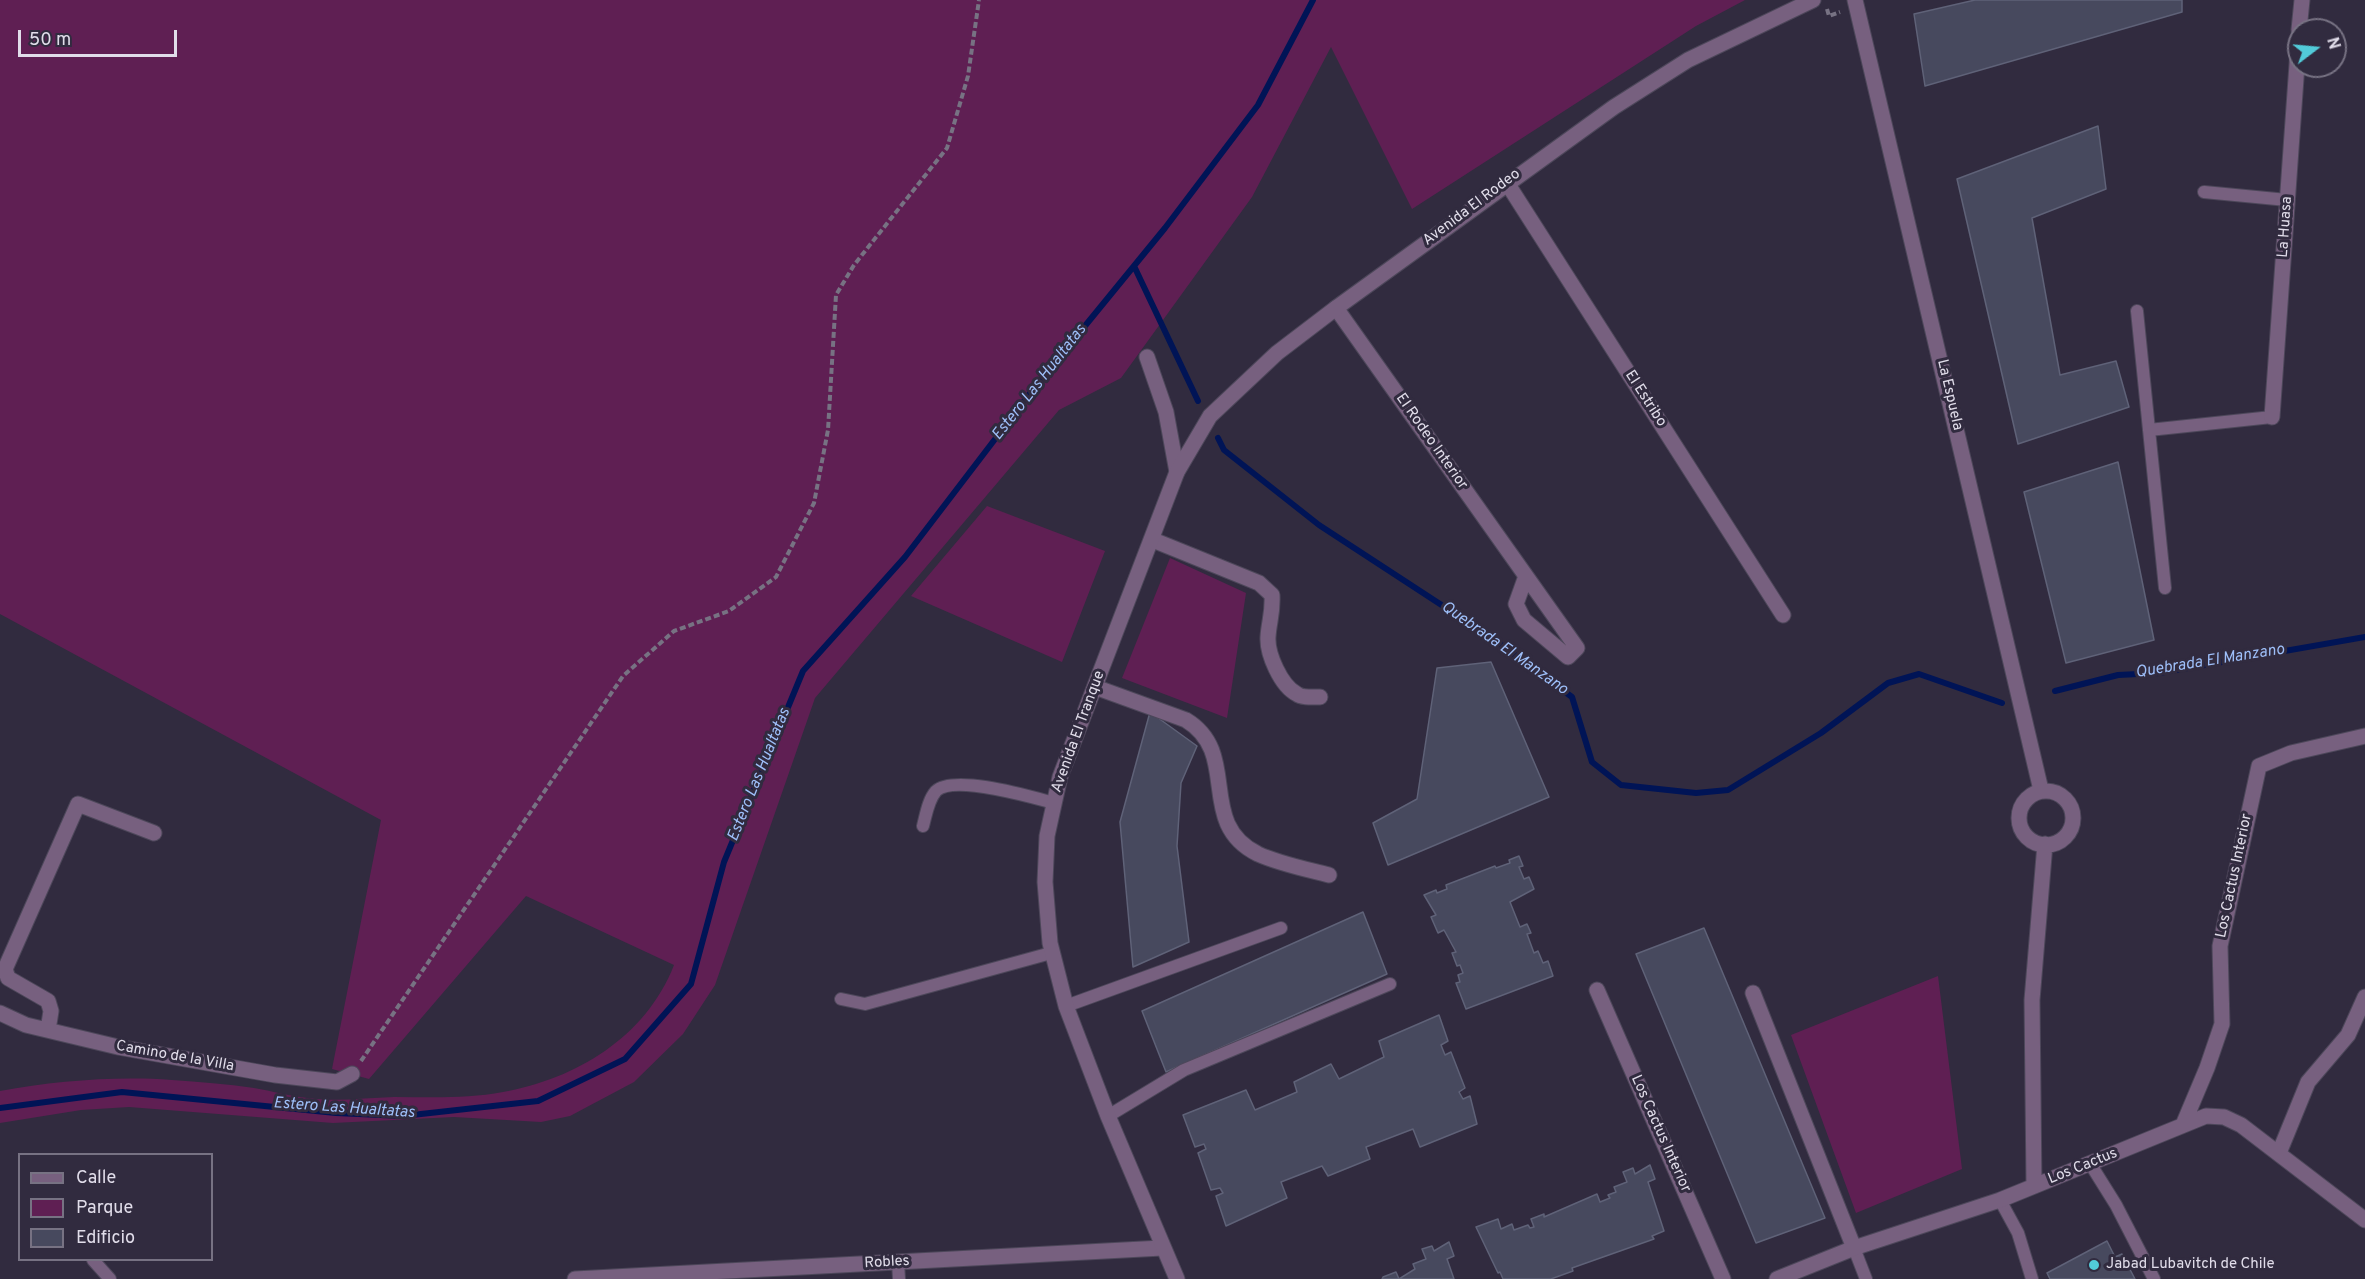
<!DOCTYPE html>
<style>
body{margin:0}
#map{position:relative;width:2365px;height:1279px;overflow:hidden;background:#312b3f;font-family:Overpass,sans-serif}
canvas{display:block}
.legend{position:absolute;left:18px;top:1153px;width:195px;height:108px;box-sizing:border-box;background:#312b3f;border:2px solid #777283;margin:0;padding:8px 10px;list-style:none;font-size:18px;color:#e1ddea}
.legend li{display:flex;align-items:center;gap:12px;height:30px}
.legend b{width:30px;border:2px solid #777283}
.north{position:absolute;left:2287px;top:18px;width:60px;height:60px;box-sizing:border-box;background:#312b3f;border:2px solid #777283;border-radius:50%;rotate:74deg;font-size:16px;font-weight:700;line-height:24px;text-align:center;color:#e1ddea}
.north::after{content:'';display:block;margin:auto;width:21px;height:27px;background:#52cbd9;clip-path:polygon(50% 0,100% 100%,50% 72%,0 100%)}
.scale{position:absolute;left:18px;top:30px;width:159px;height:27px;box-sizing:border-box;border:3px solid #e1ddea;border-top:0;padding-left:8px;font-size:18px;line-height:21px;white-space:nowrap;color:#e1ddea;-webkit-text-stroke:4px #312b3f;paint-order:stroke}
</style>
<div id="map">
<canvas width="2365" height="1279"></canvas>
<ul class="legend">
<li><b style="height:8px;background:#77607f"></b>Calle</li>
<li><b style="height:16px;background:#5f1f53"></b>Parque</li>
<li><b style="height:16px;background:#47495e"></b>Edificio</li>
</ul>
<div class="north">N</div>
<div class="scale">50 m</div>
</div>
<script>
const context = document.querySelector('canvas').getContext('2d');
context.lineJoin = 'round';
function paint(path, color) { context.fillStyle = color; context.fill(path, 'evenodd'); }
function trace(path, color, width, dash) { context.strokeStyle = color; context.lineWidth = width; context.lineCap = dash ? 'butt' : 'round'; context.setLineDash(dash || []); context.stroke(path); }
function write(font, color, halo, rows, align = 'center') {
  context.font = font + ' Overpass,sans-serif'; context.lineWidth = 6; context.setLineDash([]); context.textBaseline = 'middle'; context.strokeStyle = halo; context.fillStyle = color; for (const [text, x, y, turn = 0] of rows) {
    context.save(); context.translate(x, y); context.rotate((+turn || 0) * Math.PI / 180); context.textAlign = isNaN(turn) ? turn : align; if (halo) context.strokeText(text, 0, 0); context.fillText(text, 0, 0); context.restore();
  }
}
const green = new Path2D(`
 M0 0H1745L1696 26 1412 209 1331 47 1252 197 1121 378 1059 410 815 698 715 985 683 1034 634 1082 570 1116 541 1122 454 1117 333 1123 129 1107 81 1110 0 1123V1091C55 1081 116 1076 172 1080 199 1082 227 1084 254 1088 272 1091 289 1096 307 1098 336 1102 365 1098 394 1097 430 1097 467 1099 503 1092 576 1079 646 1037 674 965L526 896 369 1079 332 1069 381 820 0 614Z
 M987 506 1105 551 1062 662 911 596Z
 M1170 558 1246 593 1227 718 1122 678Z
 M1938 976 1962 1169 1856 1213 1791 1035Z`);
const stream = new Path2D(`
 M1134 266 1198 401
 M1218 438 1224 450 1319 525 1489 636 1572 697 1592 762 1621 785 1696 793 1728 790 1821 733 1888 683 1919 674 2002 703
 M2055 691 2118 675 2159 673 2365 637
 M0 1108 122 1092 336 1113 403 1116 538 1101 625 1059 691 984 724 862 803 671 905 557 1031 392 1165 228 1258 105 1313 0`);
const building = new Path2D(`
 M1975 0H2182V12L1925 86 1914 14Z
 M2098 126 2106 189 2032 218 2060 375 2116 361 2129 407 2018 444 1957 179Z
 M2118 462 2154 640 2066 663 2024 492Z
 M1491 662 1549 797 1388 865 1373 823 1417 799 1437 668Z
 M1150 712 1197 746 1181 783 1177 846 1189 942 1133 967 1120 822Z
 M1519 856 1523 866 1519 867 1524 879 1529 877 1534 889 1510 902 1520 927 1527 924 1531 933 1527 934 1534 953 1538 951 1543 963 1548 961 1553 976 1466 1009 1456 983 1460 982 1458 975 1463 973 1460 965 1457 966 1452 953 1456 952 1444 930 1438 933 1431 917 1436 915 1424 895 1436 890 1437 893 1447 889 1446 885 1495 866 1496 868 1510 863 1509 860Z
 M1363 912 1387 974 1166 1072 1142 1011Z
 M1704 928 1825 1218 1756 1243 1636 954Z
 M1439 1015 1448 1041 1441 1045 1445 1055 1451 1052 1465 1088 1459 1092 1463 1099 1470 1096 1477 1124 1420 1147 1413 1129 1366 1147 1370 1159 1328 1176 1322 1166 1281 1182 1287 1198 1226 1226 1216 1196 1223 1193 1220 1188 1211 1190 1198 1153 1206 1149 1204 1144 1195 1147 1183 1115 1246 1090 1255 1110 1297 1092 1294 1082 1331 1064 1339 1079 1384 1057 1379 1041Z
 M1650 1165 1655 1179 1648 1182 1664 1231 1652 1236 1654 1239 1572 1268 1573 1271 1551 1279H1503L1500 1272 1498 1273 1476 1227 1498 1219 1501 1229 1512 1224 1514 1230 1528 1225 1530 1228 1534 1227 1531 1219 1544 1214V1217L1597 1194 1600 1202 1610 1198 1608 1195 1616 1192 1614 1187 1627 1182 1623 1172 1633 1168 1635 1174Z
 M2107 1241 2115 1257 2122 1254 2135 1279H2050L2047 1273Z
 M1449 1242 1454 1256 1447 1259 1454 1279H1399L1415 1269 1413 1264 1426 1259 1422 1249 1432 1246 1434 1251Z
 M1396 1272 1399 1279H1382L1383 1277Z`);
const path = new Path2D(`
 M1827 9 1829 16 1840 12
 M361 1061 623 676 674 631 729 611 776 577 814 503 828 430 836 295 854 265 947 148 968 76 979 0`);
const service = new Path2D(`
 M2204 192 2287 200
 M2137 311 2165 588
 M2149 430 2272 417
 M923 826C926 815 928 800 936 791 954 774 1031 797 1054 803
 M841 999 865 1004 1051 953
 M1066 1006 1281 928
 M1108 1116 1184 1070 1390 984
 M2091 1165 2116 1205 2154 1279
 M2000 1200 2018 1233 2032 1279
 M1854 1248 1866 1279
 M93 1260 110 1279
 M898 1262 899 1279`);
const minor = new Path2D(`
 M1855 0 2041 790
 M2299 30 2302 0
 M1507 183 1783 615
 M1336 308 1577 648 1568 657 1524 620 1516 604 1526 576
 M1147 357 1166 412 1177 472
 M2272 417 2299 36
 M1153 540 1259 583 1272 595C1273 614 1269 621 1268 637 1267 654 1281 686 1297 694 1302 698 1313 697 1320 697
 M1095 687 1186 720C1242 754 1195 823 1258 854 1280 864 1306 869 1329 875
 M2019 818a27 27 0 1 1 54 0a27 27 0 1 1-54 0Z
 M1597 990 1723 1279
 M1753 993 1854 1248
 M0 1013 26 1025 118 1047 275 1075 337 1082 352 1074
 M48 1030 51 1011 48 1001 8 978 5 969 78 804 154 833
 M2183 1125 2207 1068 2222 1024 2220 946 2259 766 2291 753 2365 736
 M2279 1153 2308 1082 2348 1035 2365 997
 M2034 1186 2032 1000 2045 844
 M575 1279 1162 1248
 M1777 1279 1854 1248 2000 1200 2206 1116 2224 1117 2241 1125 2365 1220`);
const tertiary = new Path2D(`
 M1177 1279 1108 1116 1066 1006 1050 943 1045 882 1047 836 1060 777 1177 472 1210 416 1277 353 1336 308 1614 107 1688 60 1813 0`);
const markers = [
 [2094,1265,6,"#52cbd9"]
];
const streetNames = [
 ["Avenida El Rodeo",1472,208,-37],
 ["La Huasa",2286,227,-86],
 ["La Espuela",1949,395,77],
 ["El Estribo",1645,399,57],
 ["El Rodeo Interior",1431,442,55],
 ["Avenida El Tranque",1079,732,-70],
 ["Los Cactus Interior",2235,876,-78],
 ["Camino de la Villa",175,1057,10],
 ["Los Cactus Interior",1660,1134,66],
 ["Los Cactus",2083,1167,-22],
 ["Robles",887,1263,-3]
];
const poiNames = [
 ["Jabad Lubavitch de Chile",2106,1265]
];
const waterNames = [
 ["Estero Las Hualtatas",1040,383,-52],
 ["Quebrada El Manzano",1504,649,35],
 ["Quebrada El Manzano",2210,662,-9],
 ["Estero Las Hualtatas",760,775,-68],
 ["Estero Las Hualtatas",344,1109,4]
];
paint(green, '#5f1f53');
trace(stream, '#001456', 6);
paint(building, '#47495e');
trace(building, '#5f6278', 1.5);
trace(service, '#4d475a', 14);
trace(minor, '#4d475a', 17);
trace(tertiary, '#4d475a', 17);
trace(path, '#777283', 4, [6, 3]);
trace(service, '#77607f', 12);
trace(minor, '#77607f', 15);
trace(tertiary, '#77607f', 15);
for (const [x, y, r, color] of markers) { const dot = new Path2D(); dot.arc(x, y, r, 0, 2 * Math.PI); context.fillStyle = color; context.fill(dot); trace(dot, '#312b3f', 2); }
write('15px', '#e1ddea', '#312b3f', streetNames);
write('15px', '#e1ddea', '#312b3f', poiNames, 'left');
write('italic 16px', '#9ebff9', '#312b3f', waterNames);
</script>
